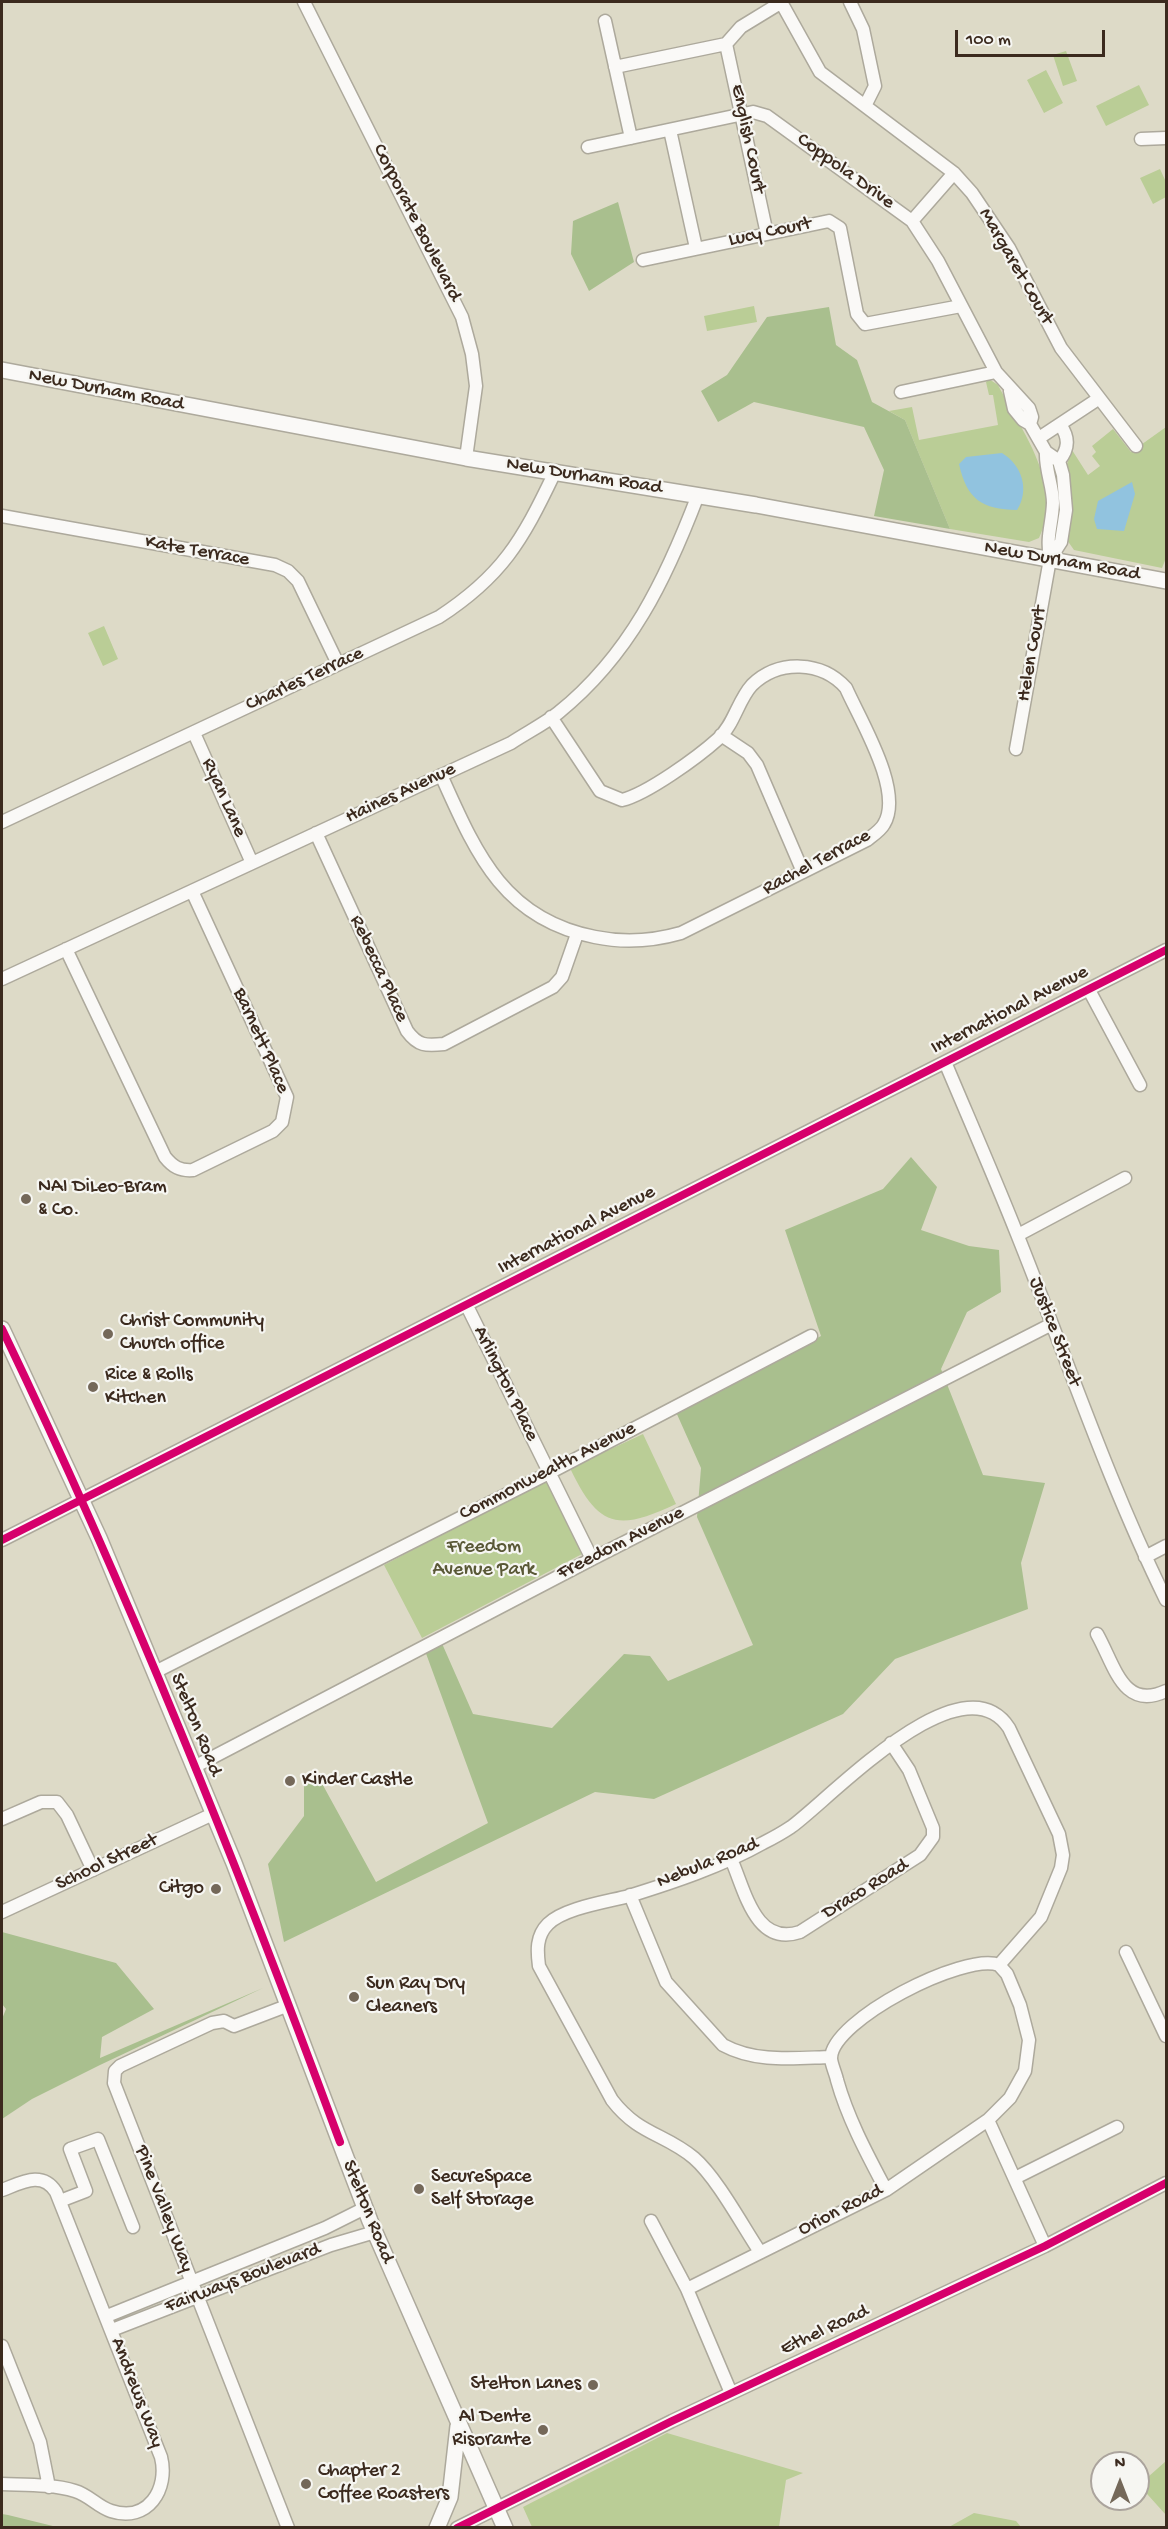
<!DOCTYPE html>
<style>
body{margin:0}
#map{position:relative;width:1168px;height:2529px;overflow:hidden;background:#dddac7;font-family:"Gochi Hand",sans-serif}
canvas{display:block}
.frame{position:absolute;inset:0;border:3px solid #3b2a1e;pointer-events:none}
.north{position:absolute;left:1090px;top:2451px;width:60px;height:60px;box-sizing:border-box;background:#f6f6f2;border:2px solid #aba49d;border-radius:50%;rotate:0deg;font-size:16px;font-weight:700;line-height:24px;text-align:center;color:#3b2a1e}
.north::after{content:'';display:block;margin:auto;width:21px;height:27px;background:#746859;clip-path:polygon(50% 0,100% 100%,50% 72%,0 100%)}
.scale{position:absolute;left:955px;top:30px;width:150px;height:27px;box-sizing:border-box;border:3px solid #3b2a1e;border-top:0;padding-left:8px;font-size:18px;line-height:21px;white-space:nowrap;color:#3b2a1e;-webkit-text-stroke:4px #f6f6f2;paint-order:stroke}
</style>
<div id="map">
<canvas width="1168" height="2529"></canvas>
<div class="frame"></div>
<div class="north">N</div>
<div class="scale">100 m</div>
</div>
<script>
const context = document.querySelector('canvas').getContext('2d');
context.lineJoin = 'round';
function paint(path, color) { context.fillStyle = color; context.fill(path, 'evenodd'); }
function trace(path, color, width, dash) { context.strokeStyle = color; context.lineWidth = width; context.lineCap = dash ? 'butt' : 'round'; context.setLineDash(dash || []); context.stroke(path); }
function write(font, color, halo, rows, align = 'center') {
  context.font = font + ' "Gochi Hand",sans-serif'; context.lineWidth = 4.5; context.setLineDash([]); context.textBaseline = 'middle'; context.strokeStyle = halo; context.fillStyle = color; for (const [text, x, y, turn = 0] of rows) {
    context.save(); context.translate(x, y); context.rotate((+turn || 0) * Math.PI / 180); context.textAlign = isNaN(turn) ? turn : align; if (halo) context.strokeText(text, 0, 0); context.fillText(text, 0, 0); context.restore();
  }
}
const green = new Path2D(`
 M1066 51 1077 81 1063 86 1053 55Z
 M1046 70 1063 103 1044 113 1027 80Z
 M1139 85 1149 105 1106 126 1096 106Z
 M1160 169 1166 182V197L1153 204 1140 178Z
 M754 306 757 322 707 331 704 316Z
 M989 379 998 385C1021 430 1065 486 1039 538L1029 542 950 529 905 420 889 411 912 407 919 440 998 425 993 395H989L986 382Z
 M1166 427V558L1162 568 1074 550 1067 540 1065 470 1072 450 1088 475 1100 466 1092 456 1096 452 1092 446 1113 429 1131 452Z
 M104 626 118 659 103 666 88 633Z
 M643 1434 676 1504C617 1532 598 1527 570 1468Z
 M546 1480 584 1553 422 1638 384 1565Z
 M667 2433 803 2473 786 2480 779 2527H532L523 2507Z
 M1166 2461V2515L1139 2485Z
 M974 2513 1016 2521 1021 2527H949Z`);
const forest = new Path2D(`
 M618 202 634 262 589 291 571 254 573 221Z
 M829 307 836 345 857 360 872 402 905 420 950 529 874 516 884 470 864 427 754 402 718 422 701 391 727 375 767 317Z
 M911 1157 937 1187 921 1230 969 1246 999 1250 1001 1292 967 1312 941 1369 983 1475 1045 1483 1021 1563 1028 1609 895 1659 843 1714 654 1799 595 1792 284 1942 268 1864 304 1816V1778H319L376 1882 488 1823 424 1648 440 1639 473 1714 552 1728 624 1654 650 1656 668 1681 753 1645 697 1517 701 1468 676 1412 821 1336 785 1230 883 1189Z
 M2 1932 116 1963 154 2009 102 2037 100 2058 263 1988 100 2065 32 2099 2 2119V2019L6 2009 2 2004Z
 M2 2514 8 2515 57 2527H2Z`);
const water = new Path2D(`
 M1002 453C1022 465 1030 490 1017 510 982 509 967 500 959 464L966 457Z
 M1132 482 1135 494 1124 531 1097 529 1094 519 1098 501Z`);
const minor = new Path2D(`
 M304 2 462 317 472 354 476 386 466 458
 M781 2 820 72 954 173 972 193 1009 248 1061 348 1136 446
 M850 2 863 29 875 86 865 106
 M605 21 631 138
 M726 44 767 234
 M726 44 741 27 782 2
 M615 67 726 44
 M670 130 696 248
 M1141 139 1166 138
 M588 147 753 112 767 116 912 221 938 261 996 372 1029 408 1032 417 1030 424
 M912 221 954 173
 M643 260 829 221 840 228 857 314 865 324 961 306
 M1010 391 1014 409 1023 420 1030 424 1046 452 1059 461 1063 475 1066 510 1061 542 1050 559
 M901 392 996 372
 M1039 438 1098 399
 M1059 461C1068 450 1070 439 1061 426
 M2 516 275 565 288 571 298 581 338 664
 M194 733 252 863
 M721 735 748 753 757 765 803 872
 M1016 749 1050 559C1046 535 1052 526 1053 503 1053 486 1045 470 1046 452
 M441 775C476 853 503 919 595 937 624 943 653 941 681 933L867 840C872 836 881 830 884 824 904 791 860 720 846 688 822 661 779 659 752 685 738 700 734 725 718 739 698 757 647 794 622 800L600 791 551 717
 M2 822 439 617C502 576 522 541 554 474
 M316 833 407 1031C418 1046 426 1046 444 1044L553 987 562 977 577 934
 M66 949 165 1157C173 1167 180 1171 193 1170L273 1131 282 1122 287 1097 192 891
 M2 979 511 743C526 733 544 724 558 713 630 655 666 579 698 495
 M1089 990 1140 1085
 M945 1062C969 1119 994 1176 1017 1234 1066 1356 1108 1482 1166 1600
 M1018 1235 1125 1178
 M467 1306 592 1559
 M2 1540 1166 950
 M1145 1557 1166 1546
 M1097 1634C1115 1666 1123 1711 1166 1691
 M155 1672 549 1473 811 1336
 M194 1767 592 1559 1050 1325
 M2 1819 41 1802H57L67 1815 93 1870
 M731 1859C745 1890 755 1947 800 1932L920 1855 933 1837V1828L909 1770 891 1743
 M630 1895 666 1982 723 2045C756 2063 794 2058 831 2057
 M2 1912 213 1814
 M1126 1952 1166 2036
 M988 2120 1045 2246
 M1015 2178 1117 2127
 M2 2190C21 2183 42 2170 56 2192L161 2457C169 2489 148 2523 111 2511 98 2507 89 2495 75 2491 52 2484 25 2485 2 2484
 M886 2190C867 2154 848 2119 837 2080 836 2074 831 2064 831 2058 832 2020 964 1952 999 1965
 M60 2201 86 2191 70 2149 98 2139 133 2227
 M651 2221 687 2289 731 2393
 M760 2252C742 2225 717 2178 694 2158 664 2133 639 2135 612 2100L539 1966C537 1951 536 1936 548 1924 564 1908 606 1902 629 1896 674 1882 722 1866 763 1843 773 1838 782 1833 791 1827 830 1799 962 1656 1009 1728L1059 1834 1063 1855 1061 1868 1041 1917 999 1965
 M687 2289 886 2190 988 2120 1010 2098 1025 2071 1029 2040 1020 2005 1007 1974 999 1965
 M107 2316 325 2228 365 2208
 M112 2330 331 2245 375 2232
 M2 2346 40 2442 49 2487
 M288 2528 114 2083 115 2071 120 2066 212 2023 224 2021 234 2026 289 2005
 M457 2528 672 2421 1045 2246 1166 2183`);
const major = new Path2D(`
 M2 370 466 458 756 505 1166 581
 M2 1329 99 1538 234 1863 370 2221 505 2528
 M437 2528 450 2497 458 2426`);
const cycleway = new Path2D(`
 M2 1329C129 1593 238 1866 340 2142
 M2 1540 1166 950
 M457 2528 672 2421 1045 2246 1166 2183`);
const markers = [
 [26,1199,6,"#746859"],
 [108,1334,6,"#746859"],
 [93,1387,6,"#746859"],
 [290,1781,6,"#746859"],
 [216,1889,6,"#746859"],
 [354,1997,6,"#746859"],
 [419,2189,6,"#746859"],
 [593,2385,6,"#746859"],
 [543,2430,6,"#746859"],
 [306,2484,6,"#746859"]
];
const streetNames = [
 ["English Court",747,139,78],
 ["Coppola Drive",845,172,36],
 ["Corporate Boulevard",416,223,63],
 ["Lucy Court",770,233,-12],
 ["Margaret Court",1015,267,60],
 ["New Durham Road",106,391,11],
 ["New Durham Road",584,477,9],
 ["Kate Terrace",197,552,10],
 ["New Durham Road",1062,562,10],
 ["Helen Court",1033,654,-80],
 ["Charles Terrace",305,680,-25],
 ["Haines Avenue",401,794,-25],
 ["Ryan Lane",223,798,66],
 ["Rachel Terrace",817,863,-28],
 ["Rebecca Place",378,969,65],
 ["International Avenue",1010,1011,-27],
 ["Barnett Place",260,1041,66],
 ["International Avenue",577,1231,-27],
 ["Justice Street",1054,1332,69],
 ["Arlington Place",505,1384,64],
 ["Commonwealth Avenue",548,1472,-27],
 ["Freedom Avenue",621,1544,-27],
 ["Stelton Road",195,1725,68],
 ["School Street",107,1863,-25],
 ["Nebula Road",708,1864,-22],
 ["Draco Road",866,1890,-32],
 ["Pine Valley Way",163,2209,69],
 ["Orion Road",841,2211,-27],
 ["Stelton Road",367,2212,68],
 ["Fairways Boulevard",243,2279,-21],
 ["Ethel Road",825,2331,-25],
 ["Andrews Way",136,2393,69]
];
const poiNames = [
 ["NAI DiLeo-Bram",38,1188],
 ["& Co.",38,1211],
 ["Christ Community",120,1322],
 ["Church office",120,1345],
 ["Rice & Rolls",105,1376],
 ["Kitchen",105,1399],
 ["Kinder Castle",302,1781],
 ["Citgo",204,1889,"right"],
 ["Sun Ray Dry",366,1985],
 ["Cleaners",366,2008],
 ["SecureSpace",431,2178],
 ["Self Storage",431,2201],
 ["Stelton Lanes",581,2385,"right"],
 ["Al Dente",531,2418,"right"],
 ["Risorante",531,2441,"right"],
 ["Chapter 2",318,2472],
 ["Coffee Roasters",318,2495]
];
const parkNames = [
 ["Freedom",484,1548],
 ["Avenue Park",484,1571]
];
paint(green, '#bacd96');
paint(forest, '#a9bf8e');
paint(water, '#91c3df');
trace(minor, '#ada99c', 15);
trace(major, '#ada99c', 18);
trace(minor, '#faf9f7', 12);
trace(major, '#faf9f7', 15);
trace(cycleway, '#d6006c', 8);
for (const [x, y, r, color] of markers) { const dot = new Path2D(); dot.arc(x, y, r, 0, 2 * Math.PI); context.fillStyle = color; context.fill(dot); trace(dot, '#f6f6f2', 2); }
write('20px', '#3b2a1e', '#f6f6f2', streetNames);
write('20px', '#3b2a1e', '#f6f6f2', poiNames, 'left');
write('20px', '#595836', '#f6f6f2', parkNames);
</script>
